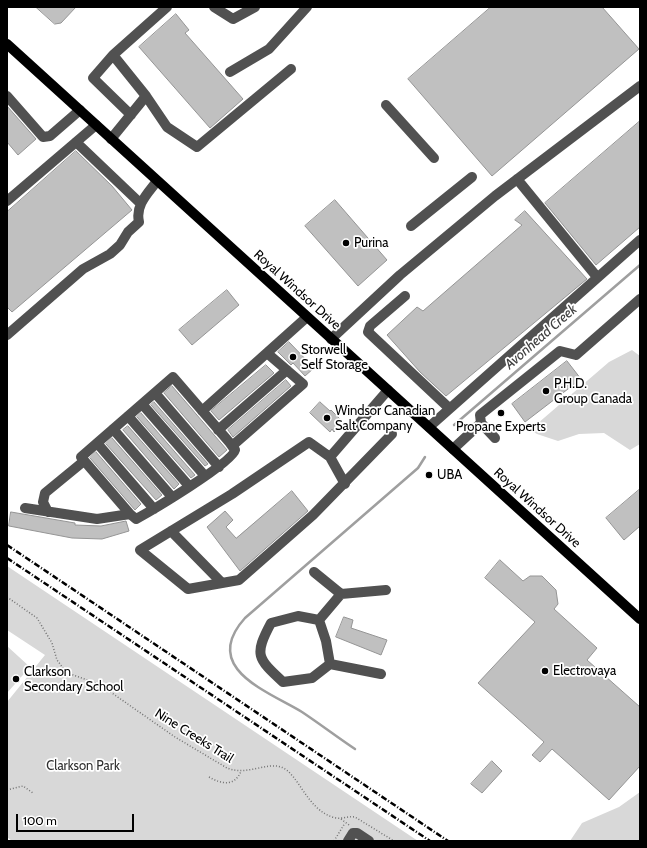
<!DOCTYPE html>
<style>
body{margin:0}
#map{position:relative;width:647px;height:848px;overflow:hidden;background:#fff;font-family:Cabin,sans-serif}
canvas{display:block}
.frame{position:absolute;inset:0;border:8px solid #000;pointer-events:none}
.scale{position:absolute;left:16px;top:814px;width:118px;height:18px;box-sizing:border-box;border:2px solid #000;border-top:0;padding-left:5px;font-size:12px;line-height:14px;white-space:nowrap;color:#000;-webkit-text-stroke:3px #fff;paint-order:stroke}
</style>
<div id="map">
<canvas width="647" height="848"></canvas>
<div class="frame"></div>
<div class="scale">100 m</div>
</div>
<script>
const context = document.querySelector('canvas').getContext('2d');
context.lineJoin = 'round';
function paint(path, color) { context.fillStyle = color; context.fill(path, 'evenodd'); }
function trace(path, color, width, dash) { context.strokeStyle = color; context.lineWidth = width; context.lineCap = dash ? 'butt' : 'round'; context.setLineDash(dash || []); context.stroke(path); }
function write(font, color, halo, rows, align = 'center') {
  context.font = font + ' Cabin,sans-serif'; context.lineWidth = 3.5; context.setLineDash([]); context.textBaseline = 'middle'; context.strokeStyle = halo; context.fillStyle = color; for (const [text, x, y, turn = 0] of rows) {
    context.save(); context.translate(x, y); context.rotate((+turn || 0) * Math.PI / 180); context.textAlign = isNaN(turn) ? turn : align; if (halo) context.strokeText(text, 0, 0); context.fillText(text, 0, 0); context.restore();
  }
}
const green = new Path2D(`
 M632 350 640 356V444L630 450 604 433 579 434 558 441 537 434 530 430 609 362Z
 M7 566 418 841H12L7 837V702L45 655 7 630Z
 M7 646 30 667 7 693Z
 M640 792V841H570L582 823 619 807Z`);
const stream = new Path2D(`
 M454 425 640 265
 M355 749C337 737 320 724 302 712 267 691 200 668 245 618L418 468 425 457`);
const building = new Path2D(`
 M36 7H76L61 23 55 24Z
 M491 7H602L639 49 492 176 408 79Z
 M176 14 189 30 185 33 243 99 210 128 139 47Z
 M7 106 36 139 18 155 7 142Z
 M640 121V227L596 265 545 203Z
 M76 151 112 186 132 210 12 312 7 307V212Z
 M335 200 387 260 358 286 305 226Z
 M525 211 587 279 446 396 420 372 387 335 417 307 423 311 522 225 515 220Z
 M227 290 239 305 192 345 179 330Z
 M289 342 314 368 305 376 293 363 291 365 278 352Z
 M567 361 581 379 525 422 512 404Z
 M266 365 274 373 219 420 211 411Z
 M286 380 291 386 233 437 228 430Z
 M172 386 227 450 219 457 164 393Z
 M154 402 208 464 205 466 151 405Z
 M320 402 330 411 331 410 343 422 334 432 332 429 330 432 310 413Z
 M141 413 195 475 191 478 137 417Z
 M128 426 179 484 174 489 123 430Z
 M112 438 162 495 156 500 106 444Z
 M96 452 141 504 135 510 90 458Z
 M640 489V526L624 540 606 518Z
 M292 491 308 511 240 571 207 527 225 511 233 520 226 527 236 538Z
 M11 512 75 523V525L101 526 126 521 129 531 102 539 72 538 9 526Z
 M500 560 523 581 530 576H542L556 590 558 604 554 609 597 648 587 660 640 707V766L609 800 552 749 540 762 532 755 544 742 478 683 535 622 485 578Z
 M344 617 353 620 351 628 387 640 381 655 336 637Z
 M492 761 502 771 482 793 471 784Z`);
const path = new Path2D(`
 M7 597 37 618 52 643 57 660 63 668 73 675 99 684 175 737 227 768C247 776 266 762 281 767 299 773 307 812 336 818 343 819 348 816 355 817L394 841
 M209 777C221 784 235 787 241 771
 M7 790 23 786 33 793
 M341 819 349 825
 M334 841 345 823`);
const minor = new Path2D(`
 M214 7 233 19 255 7
 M113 55 93 78 131 115
 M230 72 269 49 307 7
 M7 96 43 137 50 136 80 110
 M146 96 167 127 197 147 291 69
 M386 105 434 158
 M111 139 146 96 113 55 167 7
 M76 142 140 203
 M517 179 597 277
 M7 201 96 125
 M411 226 472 177
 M405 296 370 326 368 332 449 408
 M7 335 83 269 110 254 120 245 128 232 139 222C135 205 148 193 157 181
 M331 339 400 275 495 196 640 86
 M388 390 330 457 309 442 232 494 140 550 188 589 239 580 313 515 392 434
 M155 393 219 467
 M142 404 205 476
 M202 411 307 317
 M128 416 189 486
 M481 423 495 438
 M429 427 640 240
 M113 429 172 497
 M218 430 287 370
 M97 443 154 509
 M232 446 303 384 267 353
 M453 449 481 423 480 415 560 351 576 355 640 299
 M330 457 345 484
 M25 508 97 519 130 514 136 519C151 511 232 463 235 450L230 443 173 377 81 457 130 514
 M48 512 43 502 45 493 84 461
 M171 531 222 583
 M314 572 341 594
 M319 620 326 641 330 664
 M381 674 330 664 312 678 283 682C257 658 254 655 271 623L298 616 319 620 341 594 386 590
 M348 841 353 833H357L369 841`);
const major = new Path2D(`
 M7 44 640 619`);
const rail = new Path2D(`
 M7 545 448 841
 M7 558 430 841`);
const markers = [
 [346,243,4,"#000"],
 [293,357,4,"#000"],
 [546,391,4,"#000"],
 [501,413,4,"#000"],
 [327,418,4,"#000"],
 [429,475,4,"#000"],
 [545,671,4,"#000"],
 [16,679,4,"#000"]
];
const poiNames = [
 ["Purina",354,243],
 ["Storwell",301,350],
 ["Self Storage",301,365],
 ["P.H.D.",554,384],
 ["Group Canada",554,399],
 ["Windsor Canadian",335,411],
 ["Salt Company",335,426],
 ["Propane Experts",501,427,"center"],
 ["UBA",437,475],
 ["Electrovaya",553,671],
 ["Clarkson",24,672],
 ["Secondary School",24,687]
];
const streetNames = [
 ["Royal Windsor Drive",297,290,42],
 ["Royal Windsor Drive",537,508,42],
 ["Nine Creeks Trail",194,736,32]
];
const parkNames = [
 ["Clarkson Park",83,766]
];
const waterNames = [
 ["Avonhead Creek",541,337,-41]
];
paint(green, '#d8d8d8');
trace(stream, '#9f9f9f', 2.5);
paint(building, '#c0c0c0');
trace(building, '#959595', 1);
trace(path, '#737373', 1.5, [1, 2]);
trace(minor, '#515151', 10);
trace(major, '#000', 10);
trace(rail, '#000', 2.5, [6, 2, 1, 2]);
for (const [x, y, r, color] of markers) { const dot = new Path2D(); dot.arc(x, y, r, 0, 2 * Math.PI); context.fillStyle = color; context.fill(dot); trace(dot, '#fff', 1.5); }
write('13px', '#000', '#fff', poiNames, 'left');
write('13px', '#000', '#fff', streetNames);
write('13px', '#2f2f2f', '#fff', parkNames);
write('italic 14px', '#404040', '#fff', waterNames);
</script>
